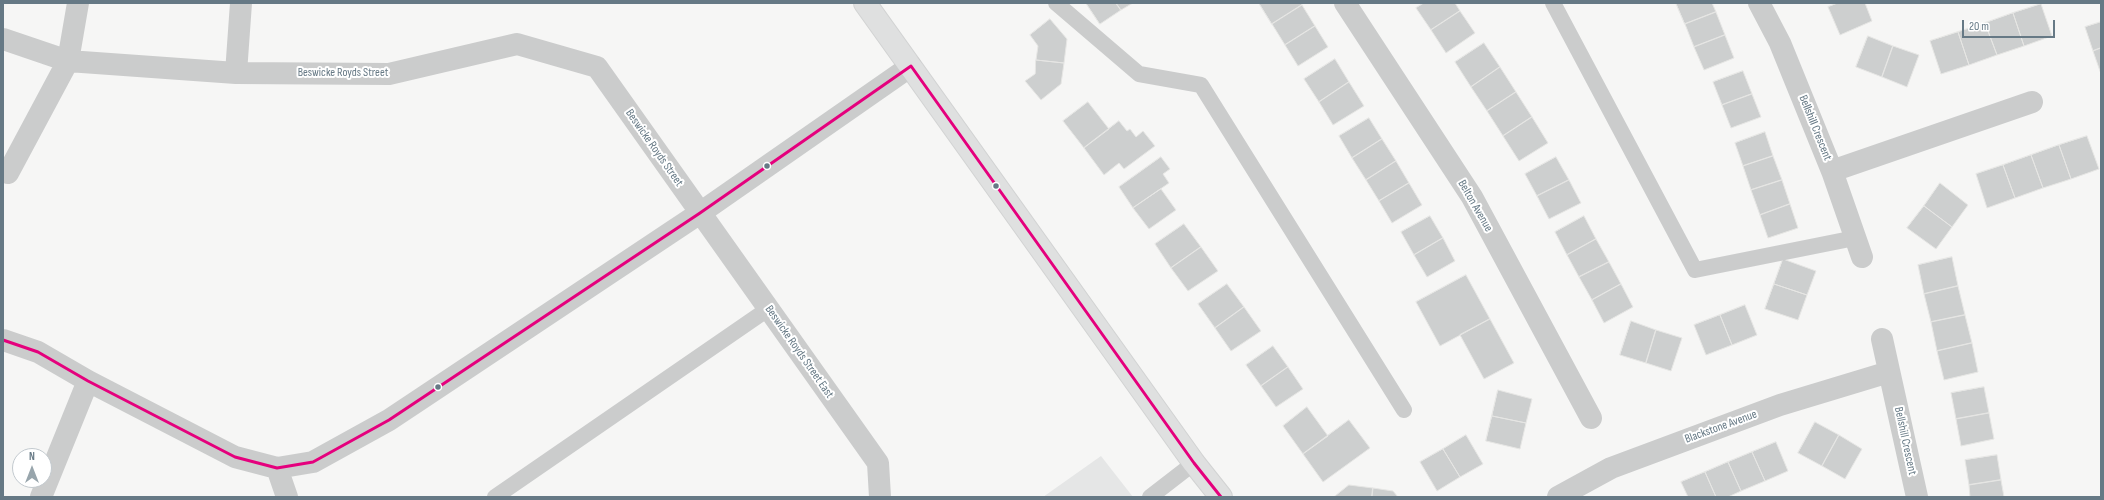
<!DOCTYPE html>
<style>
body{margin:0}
#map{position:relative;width:2104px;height:500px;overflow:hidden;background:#f6f6f5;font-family:"Sofia Sans Condensed",sans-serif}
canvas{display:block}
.frame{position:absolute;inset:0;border:4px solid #667985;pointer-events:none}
.north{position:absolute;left:12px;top:448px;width:40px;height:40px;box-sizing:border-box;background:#fff;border:1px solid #c2c9ce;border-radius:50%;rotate:0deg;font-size:11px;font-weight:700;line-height:16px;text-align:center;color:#667985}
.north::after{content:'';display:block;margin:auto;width:14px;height:18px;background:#98a5ac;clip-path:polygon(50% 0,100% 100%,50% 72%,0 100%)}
.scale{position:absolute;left:1962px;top:20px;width:93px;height:18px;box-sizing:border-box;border:2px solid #667985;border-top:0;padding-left:5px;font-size:12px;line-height:14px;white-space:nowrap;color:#667985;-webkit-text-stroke:3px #fff;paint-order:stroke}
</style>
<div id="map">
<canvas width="2104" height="500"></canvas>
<div class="frame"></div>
<div class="north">N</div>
<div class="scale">20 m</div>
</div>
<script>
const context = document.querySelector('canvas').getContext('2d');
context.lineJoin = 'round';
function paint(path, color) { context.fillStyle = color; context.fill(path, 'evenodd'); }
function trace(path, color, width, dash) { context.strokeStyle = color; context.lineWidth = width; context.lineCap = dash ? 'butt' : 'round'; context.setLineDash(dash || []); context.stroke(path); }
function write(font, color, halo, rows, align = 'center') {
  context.font = font + ' "Sofia Sans Condensed",sans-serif'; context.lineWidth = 4; context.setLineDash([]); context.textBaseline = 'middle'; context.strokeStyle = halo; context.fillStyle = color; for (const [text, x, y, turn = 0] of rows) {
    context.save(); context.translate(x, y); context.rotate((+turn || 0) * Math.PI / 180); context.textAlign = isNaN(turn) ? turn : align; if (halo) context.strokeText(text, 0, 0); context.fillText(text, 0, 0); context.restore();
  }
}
const built = new Path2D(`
 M1101 456 1133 497H1043Z`);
const building = new Path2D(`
 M1086 3H1116L1121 10 1100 24Z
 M1116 3H1133L1121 10Z
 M1259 3H1301L1302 5 1272 24Z
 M1424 3H1455L1460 11 1431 30 1416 8Z
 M1676 3H1712L1716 12 1685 24Z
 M1838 3H1865L1872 21 1840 35 1828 7Z
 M2041 4 2052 36 2024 46 2013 13Z
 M1302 5 1315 26 1285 45 1272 24Z
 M1460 11 1475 33 1446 53 1431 30Z
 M1716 12 1725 35 1694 47 1685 24Z
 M2013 13 2024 46 1997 55 1985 23Z
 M1050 19 1067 39 1064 63 1036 60 1038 46 1030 35Z
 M2101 22V48L2093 51 2085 27Z
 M1985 23 1997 55 1969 65 1958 32Z
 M1315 26 1328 47 1298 66 1285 45Z
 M1958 32 1969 65 1941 74 1930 41Z
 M1725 35 1734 58 1704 70 1694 47Z
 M1868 36 1893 46 1882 77 1856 67Z
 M1484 43 1500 67 1471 87 1455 62Z
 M1893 46 1919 55 1907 87 1882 77Z
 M2101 48V74L2093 51Z
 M1335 59 1349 82 1319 102 1304 79Z
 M1036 60 1064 63 1061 84 1041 100 1025 81 1035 74Z
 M1500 67 1516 92 1487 111 1471 87Z
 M1743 71 1752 94 1722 105 1713 82Z
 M1349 82 1364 106 1333 125 1319 102Z
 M1516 92 1532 117 1503 136 1487 111Z
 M1752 94 1761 117 1731 128 1722 105Z
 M1088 102 1109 129 1084 148 1063 121Z
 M1532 117 1548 143 1519 161 1503 136Z
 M1369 118 1382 139 1352 158 1339 136Z
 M1119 121 1127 131 1130 129 1136 137 1143 131 1155 146 1124 169 1119 163 1104 175 1084 148Z
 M1765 132 1773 156 1743 166 1735 143Z
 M2087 136 2099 169 2071 179 2059 145Z
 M1382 139 1396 161 1366 180 1352 158Z
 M2059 145 2071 179 2043 188 2031 155Z
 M2031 155 2043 188 2015 198 2003 165Z
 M1773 156 1782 180 1751 190 1743 166Z
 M1161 157 1170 169 1163 174 1169 183 1133 208 1119 187Z
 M1556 157 1569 180 1537 196 1525 174Z
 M1396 161 1409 183 1379 201 1366 180Z
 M2003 165 2015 198 1987 208 1976 174Z
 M1569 180 1581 203 1549 219 1537 196Z
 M1782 180 1790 204 1760 215 1751 190Z
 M1409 183 1422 205 1392 223 1379 201Z
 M1940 183 1968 205 1952 227 1924 206Z
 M1161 189 1176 210 1149 229 1133 208Z
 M1790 204 1798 228 1768 238 1760 215Z
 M1924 206 1952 227 1936 249 1907 228Z
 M1430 216 1443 238 1414 255 1401 232Z
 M1584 216 1596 239 1567 255 1555 232Z
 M1184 224 1201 247 1171 268 1155 244Z
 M1443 238 1455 261 1427 277 1414 255Z
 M1596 239 1609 262 1579 277 1567 255Z
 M1201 247 1218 271 1188 291 1171 268Z
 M1952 257 1958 286 1924 294 1918 265Z
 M1783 259 1816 271 1807 295 1774 284Z
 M1609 262 1621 284 1592 300 1579 277Z
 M1466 275 1490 319 1440 346 1416 302Z
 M1227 284 1244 307 1215 328 1198 304Z
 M1621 284 1633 307 1604 323 1592 300Z
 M1774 284 1807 295 1798 320 1765 309Z
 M1958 286 1965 315 1931 322 1924 294Z
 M1745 305 1757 335 1732 345 1720 315Z
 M1244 307 1261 331 1231 351 1215 328Z
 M1720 315 1732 345 1706 355 1694 325Z
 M1965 315 1972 343 1937 351 1931 322Z
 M1490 319 1514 363 1484 379 1460 335Z
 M1631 321 1656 330 1646 363 1620 355Z
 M1656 330 1682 338 1671 371 1646 363Z
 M1972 343 1978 372 1944 380 1937 351Z
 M1273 346 1288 367 1261 386 1246 365Z
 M1288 367 1303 389 1276 407 1261 386Z
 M1984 387 1989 413 1956 419 1951 393Z
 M1498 390 1532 399 1526 423 1492 416Z
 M1307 407 1328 436 1303 454 1283 426Z
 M1989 413 1994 439 1961 446 1956 419Z
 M1492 416 1526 423 1520 449 1486 441Z
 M1349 420 1370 448 1323 482 1303 454Z
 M1815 422 1839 435 1822 466 1798 453Z
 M1466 435 1483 464 1460 477 1443 449Z
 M1839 435 1862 449 1845 479 1822 466Z
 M1776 442 1788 471 1765 481 1752 452Z
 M1443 449 1460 477 1437 491 1420 462Z
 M1752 452 1765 481 1741 491 1728 462Z
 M1997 455 2001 480 1969 485 1965 460Z
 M1728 462 1741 491 1728 497H1716L1705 472Z
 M1705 472 1716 497H1688L1681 482Z
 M2001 480 2004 497H1970L1969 485Z
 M1349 485 1373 488 1372 497H1334Z
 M1373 488 1393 491 1398 497H1372Z`);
const service = new Path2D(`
 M1056 3 1139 74 1201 85 1404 410
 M1553 3 1695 270 1855 238
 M495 497 768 309
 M1150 497 1194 463`);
const minor = new Path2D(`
 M1345 3 1472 197 1591 418
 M1759 3 1780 43 1832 171 1862 257
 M3 39 68 61 236 73 389 74 517 44 597 67 878 463 880 497
 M236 73 241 3
 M1832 171 2032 102
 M8 173 68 61 78 3
 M1882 339 1917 497
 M3 340 38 352 88 381 235 457 277 468 313 462 389 420 700 213 911 66
 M277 468 287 497
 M41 497 88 381
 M1558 497 1611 468 1780 405 1889 372`);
const primary = new Path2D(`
 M865 3 1194 463 1221 497`);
const bus1 = new Path2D(`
 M3 340 38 352 88 381 235 457 277 468 313 462 389 420 700 213 911 66 1194 463 1221 497`);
const markers = [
 [767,166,3.5,"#667985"],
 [996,186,3.5,"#667985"],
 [438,387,3.5,"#667985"]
];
const streetNames = [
 ["Beswicke Royds Street",343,73],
 ["Bellshill Crescent",1815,128,68],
 ["Beswicke Royds Street",654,148,55],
 ["Belton Avenue",1475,206,60],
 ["Beswicke Royds Street East",799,352,55],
 ["Blackstone Avenue",1721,427,-20],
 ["Bellshill Crescent",1905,441,78]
];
paint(built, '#e5e6e6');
paint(building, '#cdcfcf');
trace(building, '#e6e6e4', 1);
trace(primary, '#d2d3d3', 24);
trace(service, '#cbcccc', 16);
trace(minor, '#cbcccc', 22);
trace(primary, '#dfe0e0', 22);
trace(bus1, '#e5007d', 3);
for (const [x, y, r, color] of markers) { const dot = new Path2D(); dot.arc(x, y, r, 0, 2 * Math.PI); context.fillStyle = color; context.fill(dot); trace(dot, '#fff', 1.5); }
write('12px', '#667985', '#fff', streetNames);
</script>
